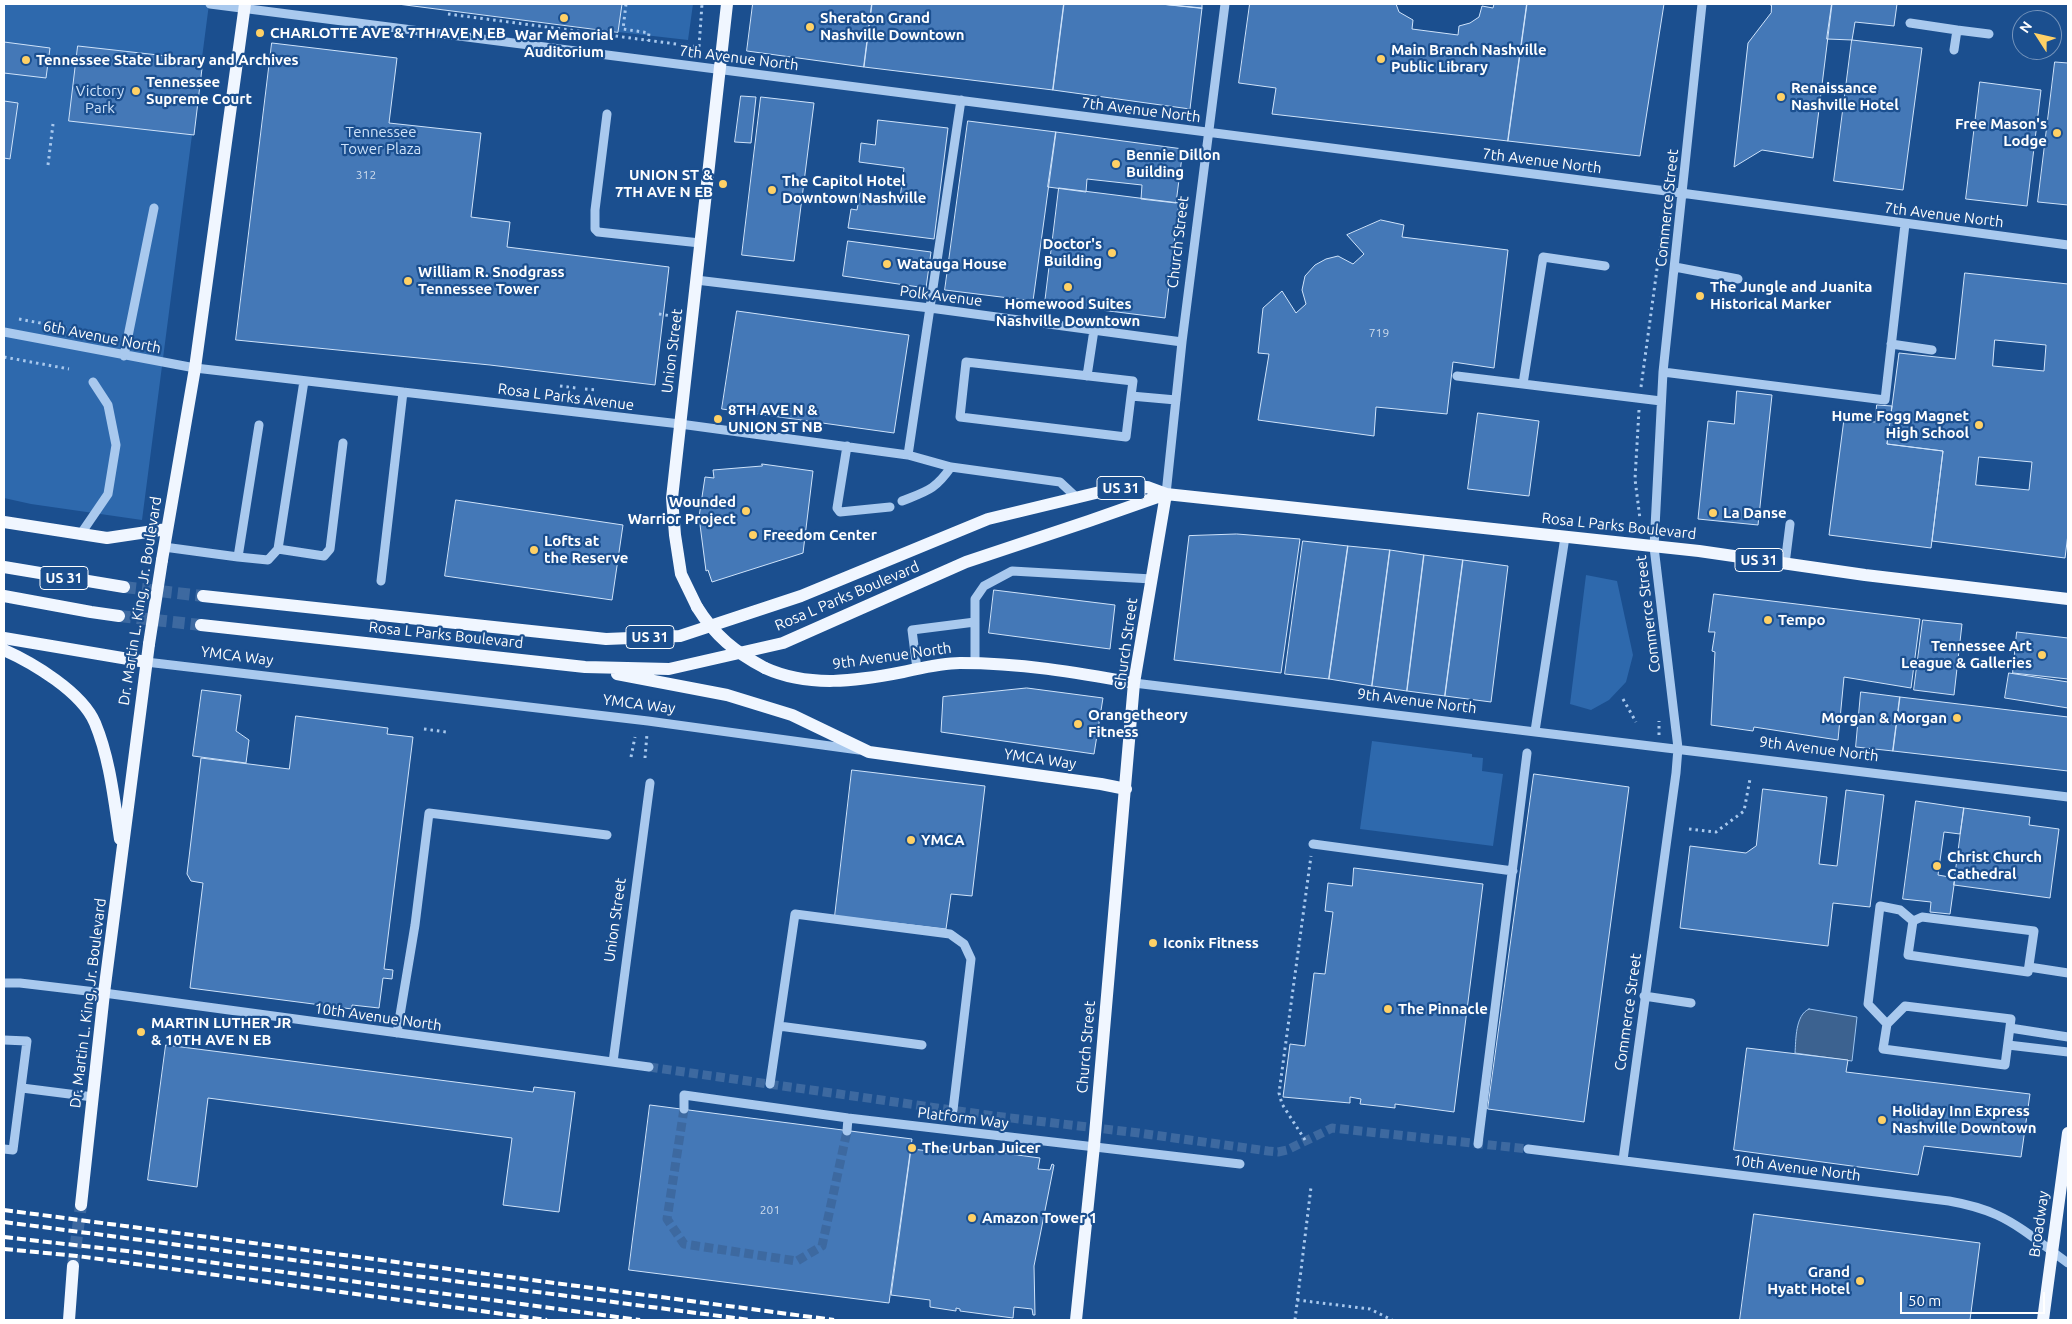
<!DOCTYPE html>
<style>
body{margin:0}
#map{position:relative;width:2072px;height:1324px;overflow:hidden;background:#1b4f8f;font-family:Ubuntu,sans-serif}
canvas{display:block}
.frame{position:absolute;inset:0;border:5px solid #fff;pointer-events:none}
.north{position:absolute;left:2012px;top:10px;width:50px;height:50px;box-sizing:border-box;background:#1b4f8f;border:1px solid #7695bc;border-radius:50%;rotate:305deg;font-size:14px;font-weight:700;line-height:20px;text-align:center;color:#fff}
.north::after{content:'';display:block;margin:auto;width:18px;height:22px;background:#ffd166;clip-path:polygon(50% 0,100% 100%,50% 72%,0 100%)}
.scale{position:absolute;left:1900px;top:1292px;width:145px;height:22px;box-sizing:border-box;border:2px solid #fff;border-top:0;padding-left:6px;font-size:15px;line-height:18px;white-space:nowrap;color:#fff;-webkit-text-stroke:4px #1b4f8f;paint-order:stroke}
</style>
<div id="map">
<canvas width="2072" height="1324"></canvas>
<div class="frame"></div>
<div class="north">N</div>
<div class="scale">50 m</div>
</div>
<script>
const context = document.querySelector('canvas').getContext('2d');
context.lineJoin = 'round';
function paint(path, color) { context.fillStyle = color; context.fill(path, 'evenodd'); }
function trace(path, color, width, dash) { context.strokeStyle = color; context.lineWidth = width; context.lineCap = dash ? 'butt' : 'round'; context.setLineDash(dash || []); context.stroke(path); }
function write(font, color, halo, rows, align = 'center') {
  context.font = font + ' Ubuntu,sans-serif'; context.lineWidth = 4.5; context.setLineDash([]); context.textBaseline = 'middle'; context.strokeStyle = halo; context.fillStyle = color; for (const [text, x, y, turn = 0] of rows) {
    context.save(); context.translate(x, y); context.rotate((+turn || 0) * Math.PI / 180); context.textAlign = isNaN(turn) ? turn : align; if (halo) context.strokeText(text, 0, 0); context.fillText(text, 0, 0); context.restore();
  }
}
const green = new Path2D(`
 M4 4H209L142 520 31 504 4 498Z
 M622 4H693L688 40 618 32Z
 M1586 575 1617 581 1633 655 1626 682 1609 700 1591 710 1570 704Z
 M1372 741 1472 754V757L1483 758 1482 771 1503 774 1493 846 1360 829Z`);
const water = new Path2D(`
 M1809 1009 1857 1017 1852 1061 1795 1053C1796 1040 1795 1015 1809 1009Z`);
const building = new Path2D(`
 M398 4H622L618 32Z
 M753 4H872L864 67 747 51Z
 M872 4H1064L1053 90 864 67Z
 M1064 4H1161L1202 8 1190 109 1053 90Z
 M1161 4H1202V8Z
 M1250 4H1396L1399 12 1413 20 1412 29 1458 35 1459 26 1470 23 1479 17 1482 6 1493 8 1494 4H1527L1508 141 1272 114 1276 88 1239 83Z
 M1527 4H1664L1640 156 1508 141Z
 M1772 4H1832L1813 158 1762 150 1734 167 1748 43 1771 13Z
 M1832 4H1897L1894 26 1855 22 1852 40 1827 39Z
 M1852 40 1922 48 1903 190 1834 181Z
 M4 42 50 48 46 78 4 73Z
 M272 43 397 58 389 123 481 133 471 217 510 222 507 247 669 267 655 385 490 365 236 340Z
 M78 46 203 60 194 135 69 121Z
 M2055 62 2068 63V205L2038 202Z
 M1980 82 2041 90 2027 206 1966 199Z
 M741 96 756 97 751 143 735 142Z
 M761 97 814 103 794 261 742 255Z
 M4 101 18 103 10 159 4 158Z
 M878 120 948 128 934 239 848 228 851 209 857 210 860 193 900 198 904 168 859 162 861 143 875 145Z
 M968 121 1056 132 1033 301 945 290Z
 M1056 132 1183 149 1176 203 1141 199 1142 185 1087 179 1086 192 1048 187Z
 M1059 188 1179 203 1165 318 1045 303Z
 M1381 220 1404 225 1402 237 1508 250 1494 368 1453 362 1447 414 1376 407 1374 436 1258 420 1269 354 1258 353 1263 308 1282 291 1296 313 1306 304 1302 290 1305 276 1315 265 1326 259 1338 256 1353 264 1364 254 1347 235Z
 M848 241 931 252 926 288 843 276Z
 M1965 273 2068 284V534L2065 558 1932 541 1943 451 1887 444 1899 353 1955 359ZM1995 340 2046 345 2044 371 1993 366ZM1979 457 2032 462 2029 490 1976 485Z
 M737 311 909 335 894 433 722 409Z
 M1737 391 1772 395 1758 525 1698 519 1708 421 1734 424Z
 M1877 405 1892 406 1887 444 1943 451 1931 548 1829 535 1844 419 1875 422Z
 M1478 413 1539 421 1529 496 1468 489Z
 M762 464 813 471 803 553 712 582 708 570 706 571 699 517 705 477 714 478 713 470 762 466Z
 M456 500 623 525 612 600 445 576Z
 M1237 534 1300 539 1281 673 1174 660 1189 536Z
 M1303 541 1348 546 1329 679 1285 674Z
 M1348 546 1390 550 1372 686 1329 679Z
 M1390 550 1424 555 1407 691 1372 686Z
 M1424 555 1463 560 1445 696 1407 691Z
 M1463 560 1508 566 1491 702 1445 696Z
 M994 590 1115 605 1110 649 989 633Z
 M1714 594 1920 619 1911 688 1844 677 1838 740 1754 727 1753 731 1711 725 1715 652 1712 651 1715 632H1709Z
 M1923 620 1962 624 1954 695 1914 690Z
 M2017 632 2068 638V679L2013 673Z
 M2009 673 2068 682V708L2005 698Z
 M1027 688 1103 698 1094 754 941 732 943 697Z
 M202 690 241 695 236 731 249 740 246 763 193 756Z
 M1861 692 1900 697 1893 751 1856 747Z
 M1900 697 2068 717V771L1893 751Z
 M296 716 388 728 387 734 413 737 384 969 393 970 392 979 383 978 379 1008 352 1005V1009L190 988 203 883 191 881 187 874 201 758 289 769Z
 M852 770 985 786 972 896 951 894 946 929 835 916Z
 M1534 774 1629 787 1584 1122 1488 1109Z
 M1763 789 1827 797 1819 864 1837 866 1846 790 1884 795 1870 907 1833 903 1828 946 1680 928 1690 846 1746 853 1756 846Z
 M1916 801 1964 808 1960 834 1944 832 1938 875 1955 878 1950 914 1930 912 1931 902 1903 899Z
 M1964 808 2030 817 2029 825 2059 829 2050 898 1954 885Z
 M1354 868 1483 884 1454 1112 1395 1104V1108L1360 1104 1361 1099 1350 1097V1103L1283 1097 1290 1044 1305 1046 1314 973 1325 974 1333 912 1325 911 1328 883 1352 886Z
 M166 1045 533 1092 534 1087 575 1092 559 1212 503 1205 512 1138 208 1098 197 1187 148 1180Z
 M1747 1048 1848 1060 1846 1072 2030 1094 2021 1157 1924 1146 1918 1175 1734 1150Z
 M650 1105 912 1139 889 1303 629 1270Z
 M950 1146 1040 1158 1038 1169 1050 1170 1052 1164 1054 1165 1034 1266 1035 1315H1033L1032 1309 1014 1307 1013 1318 960 1311V1309L956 1308V1311L930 1307V1300L891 1295 911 1149 949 1153Z
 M1754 1214 1980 1243 1970 1320H1740Z`);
const minorTunnel = new Path2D(`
 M649 1067 994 1116 1139 1133 1268 1151 1278 1152 1287 1150 1332 1128 1528 1149
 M684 1109 667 1219 684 1244 797 1261 822 1246 847 1131`);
const majorTunnel = new Path2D(`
 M124 587 203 596
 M119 616 201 625
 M73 1266 81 1205`);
const path = new Path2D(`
 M626 4 623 29 649 33 648 41
 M1770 4H1772
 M448 14 699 47 702 4
 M48 165 53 124
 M659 314 672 316
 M19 319 104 335
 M4 357 69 369
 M560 386 576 388
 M1641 387 1662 232
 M585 389 598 390
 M1639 410 1635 479 1640 519
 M1623 699 1636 722
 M424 729 446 732
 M1659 735V721
 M631 757 635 737
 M645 758 647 734
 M1689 829 1716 832 1744 811 1750 779
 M1305 1140 1282 1104 1279 1093 1311 856
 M1297 1300 1370 1309 1392 1320
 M1295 1320 1311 1187`);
const minor = new Path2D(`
 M210 4 1666 191 2068 245
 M1910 23 1957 30
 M1954 50 1957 30 1989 34
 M607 114 595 210V229L598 232 700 243
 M1605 266 1543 257 1523 384 1661 401
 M1675 267 1738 279
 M696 280 930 308 1182 342
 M4 332 195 368 680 424 908 455 951 467 1060 482 1075 496
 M1891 344 1932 350
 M124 356 154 208
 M1663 372 1885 400 1905 224
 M1087 376 1094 330
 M1457 376 1523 384
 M1131 396 1133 381 966 362 960 417 1126 437 1131 396 1176 400
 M847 446 837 508 840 512 890 507
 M908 455 961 100
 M1166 494 1182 342 1225 4
 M902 501C927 491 935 490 951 467
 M80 535 108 494 116 445 108 405 93 382
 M164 547 238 557 259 425
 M278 549 324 556 330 549 343 443
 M238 557 268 560 278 549 304 381
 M1785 564 1790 524
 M381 581 403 392
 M146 662 648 721 859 750
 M975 664V599L984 586 1012 571 1152 579
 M917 669 912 630 975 622
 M1134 683 2068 797
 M1535 731 1565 537
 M1313 844 1513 871
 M1922 917 2034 931 2028 972 1908 955 1913 921Z
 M2029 967 2068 973
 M4 983H20L104 993 649 1067
 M1644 996 1691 1003
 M1905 1006 2011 1019 2005 1065 1883 1049 1887 1024Z
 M1887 1024 1868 1004 1880 906 1900 910 1913 921
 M779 1026 922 1045
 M2010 1028 2068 1037
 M397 1033 415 925 429 813 607 835
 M4 1040 27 1041 13 1150 4 1149
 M2008 1045 2068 1052
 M613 1062 650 783
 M770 1084 795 914 950 934 964 944 971 959 953 1110
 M22 1088 93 1097
 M684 1109V1095L848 1118 1240 1164
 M847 1131 848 1118
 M1478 1144 1527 753
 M1528 1149 1949 1201C1966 1204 1982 1208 1997 1215 2023 1227 2045 1247 2068 1263
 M1623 1160 1676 773 1678 748 1654 547 1663 372 1702 4`);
const major = new Path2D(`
 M4 522 107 538 167 529
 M162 560 195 368 245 4
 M4 567 124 587
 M4 596 91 612 119 616
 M203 596 606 639 680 636 801 596 988 519 1104 491 1132 487H1147L1166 494 1699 551 1865 575 2068 599
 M697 607 681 574 675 535 672 498 727 4
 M201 625 585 667 669 669 783 643 966 562 1089 521 1166 494
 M4 638 146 662
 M4 650C33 663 82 692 95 723 110 759 114 800 120 839
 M765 668C809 688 857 681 903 672 922 668 941 663 960 663 1020 663 1075 672 1134 683
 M617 674 727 695 792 715 869 752 1101 784 1126 789
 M81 1205 104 993 149 644
 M69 1320 73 1266
 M1076 1320 1094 1146 1134 683 1166 494
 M2043 1320 2068 1133`);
const rail = new Path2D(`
 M4 1210 834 1320
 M4 1222 750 1320
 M4 1237 127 1251 640 1320
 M4 1249 77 1256 547 1320`);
const majorBridge = new Path2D(`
 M697 607C715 636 735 652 765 668
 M149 644 162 560`);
const markers = [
 [564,18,5,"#ffd166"],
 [810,27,5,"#ffd166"],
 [260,33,5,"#ffd166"],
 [1381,59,5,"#ffd166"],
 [26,60,5,"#ffd166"],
 [136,91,5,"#ffd166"],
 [1781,97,5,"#ffd166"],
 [2057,133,5,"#ffd166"],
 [1116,164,5,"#ffd166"],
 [723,184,5,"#ffd166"],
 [772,190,5,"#ffd166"],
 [1112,253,5,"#ffd166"],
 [887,264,5,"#ffd166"],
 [408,281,5,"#ffd166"],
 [1068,287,5,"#ffd166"],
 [1700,296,5,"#ffd166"],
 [718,419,5,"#ffd166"],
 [1979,425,5,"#ffd166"],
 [746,511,5,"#ffd166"],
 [1713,513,5,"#ffd166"],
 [753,535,5,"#ffd166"],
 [534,550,5,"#ffd166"],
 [1768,620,5,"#ffd166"],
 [2042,655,5,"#ffd166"],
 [1957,718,5,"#ffd166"],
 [1078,724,5,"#ffd166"],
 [911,840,5,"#ffd166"],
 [1937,866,5,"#ffd166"],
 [1153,943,5,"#ffd166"],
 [1388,1009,5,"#ffd166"],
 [141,1032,5,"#ffd166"],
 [1882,1120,5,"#ffd166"],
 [912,1148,5,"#ffd166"],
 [972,1218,5,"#ffd166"],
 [1860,1281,5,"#ffd166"]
];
const numberNames = [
 ["312",366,175],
 ["719",1379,333],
 ["201",770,1210]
];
const shields = [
 [1121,488,48],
 [1759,560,48],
 [64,578,48],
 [650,637,48]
];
const shieldNames = [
 ["US 31",1121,488],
 ["US 31",1759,560],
 ["US 31",64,578],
 ["US 31",650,637]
];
const poiNames = [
 ["Sheraton Grand",820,18],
 ["Nashville Downtown",820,35],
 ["CHARLOTTE AVE & 7TH AVE N EB",270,33],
 ["War Memorial",564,35,"center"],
 ["Auditorium",564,52,"center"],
 ["Main Branch Nashville",1391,50],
 ["Public Library",1391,67],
 ["Tennessee State Library and Archives",36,60],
 ["Tennessee",146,82],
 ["Supreme Court",146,99],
 ["Renaissance",1791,88],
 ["Nashville Hotel",1791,105],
 ["Free Mason's",2047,124,"right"],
 ["Lodge",2047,141,"right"],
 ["Bennie Dillon",1126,155],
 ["Building",1126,172],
 ["UNION ST &",713,175,"right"],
 ["7TH AVE N EB",713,192,"right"],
 ["The Capitol Hotel",782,181],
 ["Downtown Nashville",782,198],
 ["Doctor's",1102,244,"right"],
 ["Building",1102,261,"right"],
 ["Watauga House",897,264],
 ["William R. Snodgrass",418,272],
 ["Tennessee Tower",418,289],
 ["The Jungle and Juanita",1710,287],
 ["Historical Marker",1710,304],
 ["Homewood Suites",1068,304,"center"],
 ["Nashville Downtown",1068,321,"center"],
 ["8TH AVE N &",728,410],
 ["UNION ST NB",728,427],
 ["Hume Fogg Magnet",1969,416,"right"],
 ["High School",1969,433,"right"],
 ["Wounded",736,502,"right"],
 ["Warrior Project",736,519,"right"],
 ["La Danse",1723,513],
 ["Freedom Center",763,535],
 ["Lofts at",544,541],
 ["the Reserve",544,558],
 ["Tempo",1778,620],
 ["Tennessee Art",2032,646,"right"],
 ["League & Galleries",2032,663,"right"],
 ["Orangetheory",1088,715],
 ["Fitness",1088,732],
 ["Morgan & Morgan",1947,718,"right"],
 ["YMCA",921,840],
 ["Christ Church",1947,857],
 ["Cathedral",1947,874],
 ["Iconix Fitness",1163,943],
 ["The Pinnacle",1398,1009],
 ["MARTIN LUTHER JR",151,1023],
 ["& 10TH AVE N EB",151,1040],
 ["Holiday Inn Express",1892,1111],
 ["Nashville Downtown",1892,1128],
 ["The Urban Juicer",922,1148],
 ["Amazon Tower 1",982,1218],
 ["Grand",1850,1272,"right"],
 ["Hyatt Hotel",1850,1289,"right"]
];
const streetNames = [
 ["7th Avenue North",739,58,7],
 ["7th Avenue North",1141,110,7],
 ["7th Avenue North",1542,161,7],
 ["Commerce Street",1667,208,-84],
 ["7th Avenue North",1944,215,7],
 ["Church Street",1178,242,-83],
 ["Polk Avenue",941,296,7],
 ["6th Avenue North",102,337,11],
 ["Union Street",672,351,-83],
 ["Rosa L Parks Avenue",566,397,7],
 ["Rosa L Parks Boulevard",1619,526,6],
 ["Rosa L Parks Boulevard",847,596,-23],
 ["Dr. Martin L. King, Jr. Boulevard",140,601,-81],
 ["Commerce Street",1648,614,-97],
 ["Rosa L Parks Boulevard",446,635,6],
 ["Church Street",1126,644,-82],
 ["YMCA Way",237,656,7],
 ["9th Avenue North",892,656,-8],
 ["9th Avenue North",1417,701,7],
 ["YMCA Way",639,704,7],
 ["9th Avenue North",1819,749,7],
 ["YMCA Way",1040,759,8],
 ["Union Street",615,920,-82],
 ["Dr. Martin L. King, Jr. Boulevard",88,1003,-83],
 ["Commerce Street",1628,1012,-82],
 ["10th Avenue North",378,1017,8],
 ["Church Street",1086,1047,-85],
 ["Platform Way",963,1118,7],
 ["10th Avenue North",1797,1168,7],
 ["Broadway",2039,1224,-82]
];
const parkNames = [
 ["Victory",100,91],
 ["Park",100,108],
 ["Tennessee",381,132],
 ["Tower Plaza",381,149]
];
paint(green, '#2e69ad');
paint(water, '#3c6290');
trace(water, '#9cc4f0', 1);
paint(building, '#4478b7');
trace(building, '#cfe3fa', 1);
trace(minorTunnel, '#3d69a0', 9, [9, 4.5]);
trace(majorTunnel, '#3d69a0', 12, [12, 6]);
trace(path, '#a9c9ee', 3, [2.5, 4]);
trace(minor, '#a9c9ee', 9);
trace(major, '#f0f6ff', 12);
trace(rail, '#fff', 4, [9, 4]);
trace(majorBridge, '#f0f6ff', 12);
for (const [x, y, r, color] of markers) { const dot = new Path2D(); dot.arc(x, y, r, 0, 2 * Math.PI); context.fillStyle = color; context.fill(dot); trace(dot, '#1b4f8f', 2); }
write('12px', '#d0dded', null, numberNames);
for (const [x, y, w] of shields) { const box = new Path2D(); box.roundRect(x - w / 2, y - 11.5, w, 23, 4); context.fillStyle = '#1b4f8f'; context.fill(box); trace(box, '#fff', 1); }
write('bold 14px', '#fff', null, shieldNames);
write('bold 15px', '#fff', '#1b4f8f', poiNames, 'left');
write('15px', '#fff', '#1b4f8f', streetNames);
write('15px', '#cfe3fa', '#1b4f8f', parkNames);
</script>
